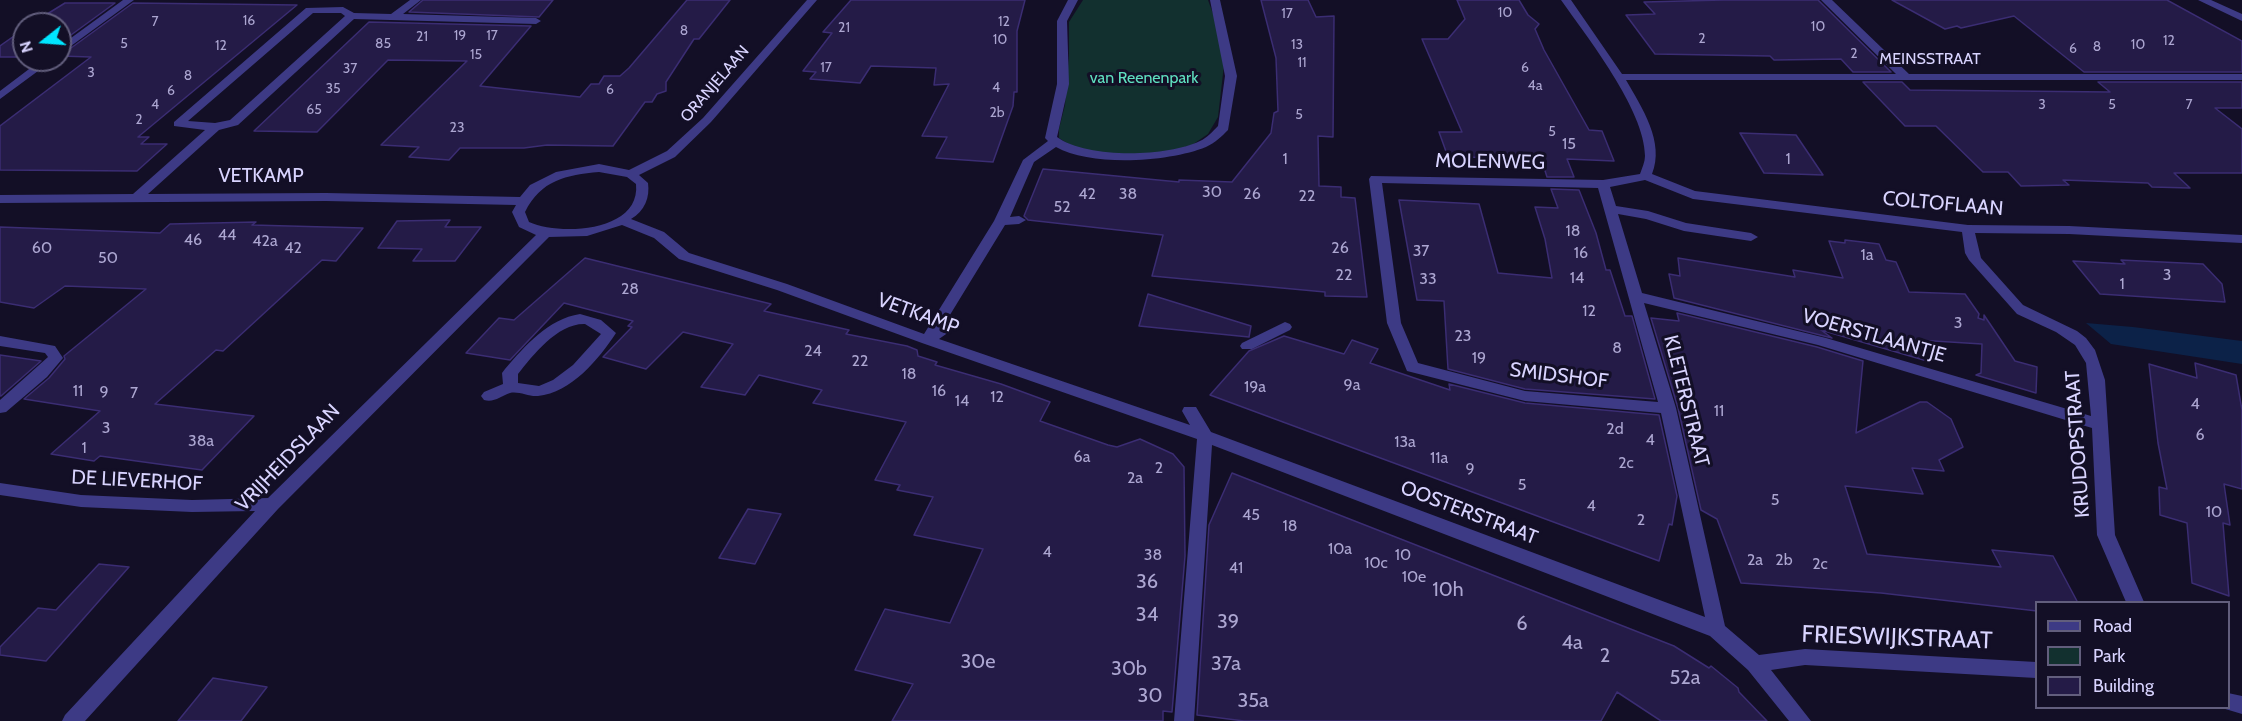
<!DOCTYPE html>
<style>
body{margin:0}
#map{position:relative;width:2242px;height:721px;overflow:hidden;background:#130f26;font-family:Cabin,sans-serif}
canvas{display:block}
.legend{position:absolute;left:2035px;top:601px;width:195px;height:108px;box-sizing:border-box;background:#130f26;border:2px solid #625e7d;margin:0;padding:8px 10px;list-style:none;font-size:18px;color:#d9d4ff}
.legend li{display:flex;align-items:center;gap:12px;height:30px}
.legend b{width:30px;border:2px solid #625e7d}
.north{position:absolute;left:12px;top:12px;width:60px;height:60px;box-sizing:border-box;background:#130f26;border:2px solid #625e7d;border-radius:50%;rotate:253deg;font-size:16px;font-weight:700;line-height:24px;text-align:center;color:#d9d4ff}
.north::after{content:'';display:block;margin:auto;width:21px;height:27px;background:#00e5ff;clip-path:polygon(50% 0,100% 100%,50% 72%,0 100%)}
</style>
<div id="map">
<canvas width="2242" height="721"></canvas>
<ul class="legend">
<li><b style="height:8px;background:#3d3a85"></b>Road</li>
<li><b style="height:16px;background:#12302f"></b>Park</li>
<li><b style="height:16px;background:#241b47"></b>Building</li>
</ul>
<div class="north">N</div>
</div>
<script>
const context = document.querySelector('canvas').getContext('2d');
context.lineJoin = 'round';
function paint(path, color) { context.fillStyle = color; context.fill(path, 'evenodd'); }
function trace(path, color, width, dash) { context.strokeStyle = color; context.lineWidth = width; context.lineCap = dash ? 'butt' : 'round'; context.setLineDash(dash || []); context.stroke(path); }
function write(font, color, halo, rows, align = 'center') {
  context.font = font + ' Cabin,sans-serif'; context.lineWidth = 6; context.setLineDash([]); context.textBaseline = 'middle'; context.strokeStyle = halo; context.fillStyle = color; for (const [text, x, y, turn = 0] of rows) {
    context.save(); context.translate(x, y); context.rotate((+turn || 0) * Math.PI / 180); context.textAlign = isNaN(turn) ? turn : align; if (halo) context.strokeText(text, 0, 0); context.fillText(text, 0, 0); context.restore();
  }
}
const green = new Path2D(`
 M1083 0H1208L1216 22 1224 65 1218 117 1208 134 1192 145 1154 156 1079 151 1059 138V129L1065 105 1069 56V22Z`);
const water = new Path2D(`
 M2086 323 2133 327 2242 341V364L2111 344Z`);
const building = new Path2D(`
 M423 0H553L539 17 409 12Z
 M687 0H730L699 39H694L666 82V91L657 94 652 102H645L613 146 547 145 524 148H460L449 160 409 157 419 147 381 145 467 61 388 60 317 132 254 131 369 22 531 26 480 86 580 97 591 84H599L604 76H620L629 68Z
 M851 0H1025L1017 31V92H1014L1013 106 993 162 936 158 947 137 922 136 949 84 934 85 936 68 871 66 860 83 810 79 816 72 803 71 832 33 823 32Z
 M1261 0H1308L1316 17 1334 16 1333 137 1318 136 1319 186 1341 187V197L1355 198 1367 297 1325 296V292L1152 276 1163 235 1028 220 1024 216 1043 169 1179 182V180L1232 182 1271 133 1274 113 1278 111 1276 58Z
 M1457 0H1519L1528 15 1539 24 1535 29 1544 50 1589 130 1602 131 1614 161 1567 159 1574 177H1547L1541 158 1448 157 1439 132H1462L1422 39H1448L1465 19Z
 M1723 0H1818L1891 72H1853L1841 59 1774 60 1770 56 1655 54 1626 15 1655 14 1644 2Z
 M1892 0H2167L2242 41V72H2084L2014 16 1961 28 1957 26 1945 29Z
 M65 3H115L60 43V24H31Z
 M133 3 297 5 138 137H149L141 144H167L137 171 0 170V126L91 57 60 56Z
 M24 29V57H0V46Z
 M1863 82H1902L1910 90 2110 92 2098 82H2242V108H2215L2242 129V173H2174L2190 188 2152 187 2148 183 2063 180 2069 185 2021 186 2008 172H1983L1936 126H1905Z
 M1740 133 1796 135 1823 175 1764 173Z
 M1551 189 1579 190 1596 233 1606 270H1610L1625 316H1632L1655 399 1525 389 1448 369 1444 301 1417 300 1399 200 1479 204 1498 273 1552 278 1545 239 1535 207 1558 208Z
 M450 220 445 227H481L455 261H413L422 249 378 248 397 221Z
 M256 222 252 225 363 228 336 261 322 260 223 351 216 350 155 404 254 416 202 470 100 456 94 461 51 454 100 411 24 399 49 378 65 359 64 356 146 289 65 286 34 308 0 302V227L160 233 170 224Z
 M1845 240 1879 244 1886 260 1896 262 1909 292 1965 294 1979 314 1978 318 1984 320V315L2015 361 2037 367 2036 393 1976 375 1981 373 1982 344 1918 340 1927 361 1821 330 1832 338 1674 298 1669 274 1680 276 1678 258 1795 277 1793 270 1843 278 1829 241 1845 243Z
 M585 258 771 304 764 311 849 330 846 334 907 346 917 350 918 356 937 362 935 365 1001 384 1050 402 1040 421 1108 445 1117 447 1140 439 1173 454 1184 467 1185 556 1172 712 1163 711V721H892L913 684 855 670 885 609 950 623 983 549 914 535 933 497 897 490 900 485 875 480 906 422 813 403 822 390 759 375 745 395 701 387 733 344 683 332 646 369 603 357 632 327 628 326 633 321 564 303 510 360 466 353 499 318 514 320Z
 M2121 260 2203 264 2222 284 2225 302 2100 294 2073 261 2125 264Z
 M1148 294 1251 326 1249 337 1139 326Z
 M1677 313 1817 347 1863 361 1856 433 1920 402H1927L1951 419 1963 447 1939 460 1944 471 1912 468 1923 494 1845 486 1867 554 2001 567 1992 550 2053 556 2078 603H2037V611L1881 593 1741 583 1717 519 1701 510 1678 408 1651 318 1679 321Z
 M1284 336 1344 354 1352 340 1378 349 1370 363 1450 390 1449 384 1525 403 1659 415 1677 496 1672 525 1669 524 1659 561 1210 395 1249 351Z
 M0 355 41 361 1 396H0Z
 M2195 363 2236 375 2242 410V489L2224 484 2230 525 2223 523 2229 596 2192 583 2187 523 2160 515 2159 487 2167 489 2158 443 2149 364 2197 378Z
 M1232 473 1674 646 1709 668 1711 666 1738 688 1739 692 1767 721H1661L1617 692 1601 721H1244L1197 715 1209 525Z
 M748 509 781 514 755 564 719 558Z
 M99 564 129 567 46 661 0 655V647L38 608 56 610Z
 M213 678 267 687 241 721H178Z`);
const minor = new Path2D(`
 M123 0H134L60 54V46Z
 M410 0H421L403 14 536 18 541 21 536 24 354 19 238 125 219 130 148 194 326 193 520 197 530 185 556 172 599 164 629 170 667 151 703 118 807 0H817L711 122 675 157 639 175 648 183C650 197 645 211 631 219L664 232 689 253 787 284 924 334 994 221 1023 160 1048 141 1045 138 1057 84V21L1068 0H1078L1067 21 1069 84 1057 137C1087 159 1167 157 1200 141 1207 138 1213 131 1218 126L1225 76 1210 0H1220L1237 76 1228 130C1222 136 1215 143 1206 147 1170 162 1091 167 1056 147L1034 162 1010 217 1019 216 1026 220 1019 224 1005 225 945 323 952 320 959 325 939 339 1190 425 1182 411 1184 407H1196L1211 432 1705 617 1661 413 1525 401 1407 371 1387 323 1369 179 1371 176 1603 180 1640 174C1642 168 1645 162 1645 156 1645 110 1587 37 1561 0H1571L1622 74H1896L1821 0H1832L1909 74H2242V80H1626C1642 108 1665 142 1652 174L1695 191 1968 225 2069 226 2242 235V243L2069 234 1975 233 1981 258 2023 305 2077 331 2086 338 2095 350 2105 380 2115 535 2144 602H2126L2097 535 2092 428 1818 345 1644 303 1676 408 1725 626 1759 655 1805 649 2036 662V678L1805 665 1771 670 1811 721H1789L1748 670 1710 636 1212 445 1194 721H1174L1197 439 922 343 777 290 679 259 654 238 622 225 587 236 549 237 278 509 85 721H62L65 715 255 511 192 512 81 507 0 495V483L81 495 192 500 268 498 536 235 519 227 512 212 516 205 326 201 0 203V195L133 194 205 130 174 126V122L306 8 343 7 354 13 391 14ZM313 13H341L345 16 230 120 215 123 188 121ZM599 172 627 177 636 184C641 232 560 236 529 222L525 212C541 180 566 175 599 172ZM1645 180 1693 199 1962 232 1965 253 1969 260 2017 314 2056 332 2075 345 2086 363 2091 416 1826 338 1642 293 1618 214 1646 219 1684 231 1751 241 1758 237 1751 233 1686 223 1648 211 1616 206 1610 187ZM1382 183 1598 188 1658 402 1525 391 1418 363 1401 323Z
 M2198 0H2211L2242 14V21Z
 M41 60H53L0 99V91Z
 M580 314 601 320 616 333C599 359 571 393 538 396 529 397 519 391 510 393 501 396 494 403 484 400L481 396 484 392 503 384 502 373 505 369C525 346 548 319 580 314ZM585 324 601 334 573 365 553 380 539 386 518 383V374C533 355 558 323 585 324Z
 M1285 322 1290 324 1292 327 1290 330 1252 349H1242L1240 346 1242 343Z
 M0 336 55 346 63 358 47 377 6 412 0 413V400L48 357 45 353 0 346Z
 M2228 693 2242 696V714L2222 708H2228Z`);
const farNumbernames = [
 ["10",1505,13],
 ["17",1287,14],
 ["16",249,21],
 ["7",155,22],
 ["12",1004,22],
 ["10",1818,27],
 ["21",844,28],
 ["8",684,31],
 ["19",460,36],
 ["17",492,36],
 ["21",422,37],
 ["2",1702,39],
 ["10",1000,40],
 ["12",2169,41],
 ["5",124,44],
 ["85",383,44],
 ["13",1297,45],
 ["10",2138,45],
 ["12",221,46],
 ["8",2097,47],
 ["6",2073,49],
 ["2",1854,54],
 ["15",476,55],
 ["11",1302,63],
 ["17",826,68],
 ["6",1525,68],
 ["37",350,69],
 ["3",91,73],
 ["8",188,76],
 ["4a",1535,86],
 ["4",996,88],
 ["35",333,89],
 ["6",610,90],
 ["6",171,91],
 ["4",155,105],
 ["3",2042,105],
 ["5",2112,105],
 ["7",2189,105],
 ["65",314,110],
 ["2b",997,113],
 ["5",1299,115],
 ["2",139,120],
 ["23",457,128],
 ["5",1552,132]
];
const farStreetnames = [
 ["MEINSSTRAAT",1930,59],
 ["ORANJELAAN",715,84,-49]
];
const farParknames = [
 ["van Reenenpark",1144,78]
];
const numberNames = [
 ["15",1569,144],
 ["1",1285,159],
 ["1",1788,159],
 ["30",1212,192],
 ["42",1087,194],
 ["38",1128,194],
 ["26",1252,194],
 ["22",1307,196],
 ["52",1062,207],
 ["18",1573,231],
 ["44",227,235],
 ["46",193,240],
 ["42a",265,241],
 ["60",42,248],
 ["42",293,248],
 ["26",1340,248],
 ["37",1421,251],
 ["16",1581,253],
 ["1a",1867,255],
 ["50",108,258],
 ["22",1344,275],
 ["3",2167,275],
 ["14",1577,278],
 ["33",1428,279],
 ["1",2122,284],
 ["28",630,289],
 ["12",1589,311],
 ["3",1958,323],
 ["23",1463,336],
 ["8",1617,348],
 ["24",813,351],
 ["19",1479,358],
 ["22",860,361],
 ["18",909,374],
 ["9a",1352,385],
 ["19a",1255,387],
 ["11",78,391],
 ["16",939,391],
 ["9",104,392],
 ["7",134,393],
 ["12",997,397],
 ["14",962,401],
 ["4",2195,404],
 ["11",1719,411],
 ["3",106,428],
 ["2d",1615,429],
 ["6",2200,435],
 ["4",1650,440],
 ["38a",201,441],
 ["13a",1405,442],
 ["1",84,448],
 ["6a",1082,457],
 ["11a",1439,458],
 ["2c",1626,463],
 ["2",1159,468],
 ["9",1470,469],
 ["2a",1135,478],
 ["5",1522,485],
 ["5",1775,500],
 ["4",1591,506],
 ["10",2214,512],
 ["45",1251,515],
 ["2",1641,520],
 ["18",1290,526],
 ["10a",1340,549],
 ["4",1047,552],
 ["38",1153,555],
 ["10",1403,555],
 ["2a",1755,560],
 ["2b",1784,560],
 ["10c",1376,563],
 ["2c",1820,564],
 ["41",1236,568],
 ["10e",1414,577]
];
const streetNames = [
 ["MOLENWEG",1490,162,1],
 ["VETKAMP",261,176],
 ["COLTOFLAAN",1943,204,5],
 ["VETKAMP",918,314,20],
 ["VOERSTLAANTJE",1874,336,16],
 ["SMIDSHOF",1559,376,7],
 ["KLETERSTRAAT",1686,401,76],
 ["KRUDOPSTRAAT",2078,444,-94],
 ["VRIJHEIDSLAAN",288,458,-46],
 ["DE LIEVERHOF",137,481,3],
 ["OOSTERSTRAAT",1469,513,21]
];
const nearNumbernames = [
 ["36",1147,582],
 ["10h",1448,590],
 ["34",1147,615],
 ["39",1228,622],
 ["6",1522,624],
 ["4a",1572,643],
 ["2",1605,656],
 ["30e",978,662],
 ["37a",1226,664],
 ["30b",1129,669],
 ["52a",1685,678],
 ["30",1150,696],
 ["35a",1253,701]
];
const nearStreetnames = [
 ["FRIESWIJKSTRAAT",1897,638,2]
];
paint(green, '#12302f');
paint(water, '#0c2248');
paint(building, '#241b47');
trace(building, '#3b2d73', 1.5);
paint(minor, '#3d3a85');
write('14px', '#aca6d1', null, farNumbernames);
write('16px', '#d9d4ff', '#130f26', farStreetnames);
write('16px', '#5fe0c0', '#130f26', farParknames);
write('16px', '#aca6d1', null, numberNames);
write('20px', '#d9d4ff', '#130f26', streetNames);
write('20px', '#aca6d1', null, nearNumbernames);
write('24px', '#d9d4ff', '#130f26', nearStreetnames);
</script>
